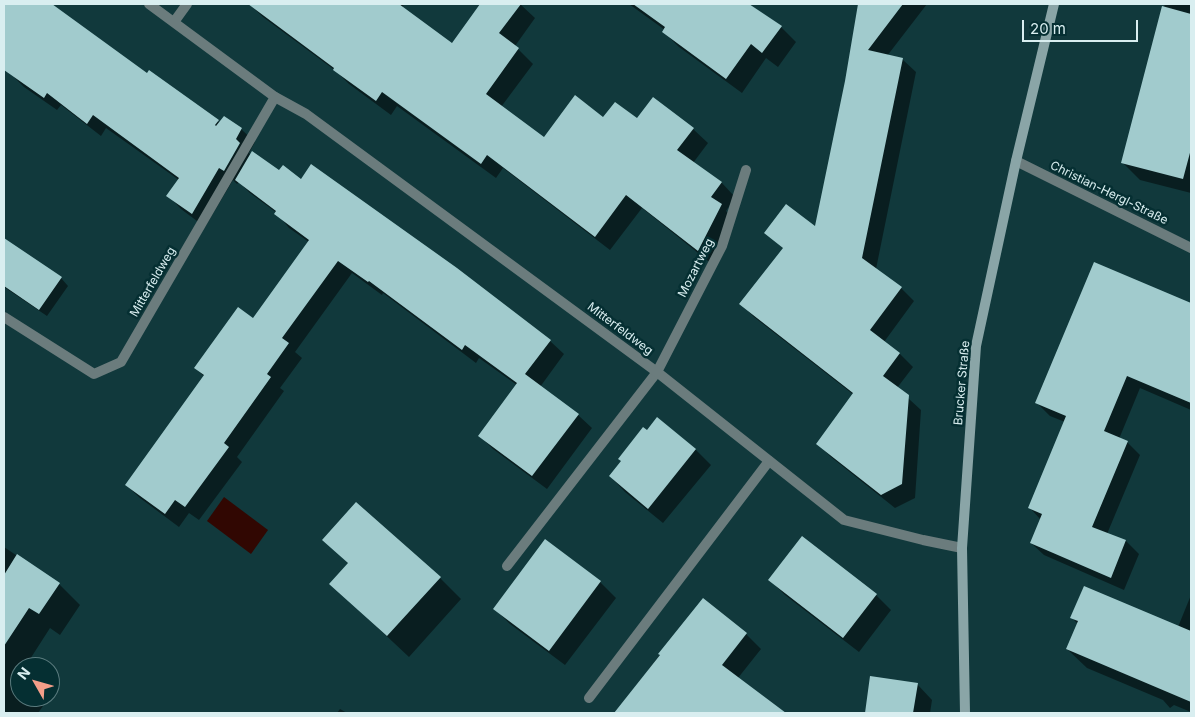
<!DOCTYPE html>
<meta charset="utf-8">
<style>
body{margin:0}
#map{position:relative;width:1195px;height:717px;overflow:hidden;background:#11393c;font-family:Inter,sans-serif}
canvas{display:block}
.frame{position:absolute;inset:0;border:5px solid #d9eef0;pointer-events:none}
.north{position:absolute;left:10px;top:657px;width:50px;height:50px;box-sizing:border-box;background:#052f32;border:1px solid #5a7b7e;border-radius:50%;rotate:308deg;font-size:14px;font-weight:700;line-height:20px;text-align:center;color:#d9eef0}
.north::after{content:'';display:block;margin:auto;width:18px;height:22px;background:#f49e89;clip-path:polygon(50% 0,100% 100%,50% 72%,0 100%)}
.scale{position:absolute;left:1022px;top:20px;width:116px;height:22px;box-sizing:border-box;border:2px solid #d9eef0;border-top:0;padding-left:6px;font-size:15px;line-height:18px;white-space:nowrap;color:#d9eef0;-webkit-text-stroke:4px #052f32;paint-order:stroke}
</style>
<div id="map">
<canvas width="1195" height="717"></canvas>
<div class="frame"></div>
<div class="north">N</div>
<div class="scale">20 m</div>
</div>
<script>
const context = document.querySelector('canvas').getContext('2d');
context.lineJoin = 'round';
function paint(path, color) { context.fillStyle = color; context.fill(path, 'evenodd'); }
function trace(path, color, width, dash) { context.strokeStyle = color; context.lineWidth = width; context.lineCap = dash ? 'butt' : 'round'; context.setLineDash(dash || []); context.stroke(path); }
function write(font, color, halo, rows, align = 'center') {
  context.font = font + ' Inter,sans-serif'; context.lineWidth = 5; context.setLineDash([]); context.textBaseline = 'middle'; context.strokeStyle = halo; context.fillStyle = color; for (const [text, x, y, turn = 0] of rows) {
    context.save(); context.translate(x, y); context.rotate((+turn || 0) * Math.PI / 180); context.textAlign = isNaN(turn) ? turn : align; if (halo) context.strokeText(text, 0, 0); context.fillText(text, 0, 0); context.restore();
  }
}
const water = new Path2D(`
 M224 497 268 530 251 554 207 521Z`);
const shadow = new Path2D(`
 M4 4H49L147 74 220 123 241 129 255 142 249 153 251 155 280 172 301 180 550 341 564 354 540 387 578 415 592 428 547 489 493 449 480 436 517 385 479 358 476 363 383 293 382 295 352 273 295 352 302 358 280 388 284 391 237 457 242 462 199 520 189 513 179 527 140 498 126 485 205 377 195 368 253 320 309 242 289 228 277 213 250 193 239 182 237 184 233 180 205 227 181 209 168 195 179 180 106 128 101 136 61 105 57 110 24 87 11 74 13 71 4 64Z
 M249 4H404L402 8 452 44 482 4H520L535 18 515 46 533 64 501 107 545 139 604 119 638 120 693 129 708 143 693 163 721 182 735 197 726 211 735 220 713 265 642 208 610 250 503 168 496 178 397 106 391 115 349 84 336 71 263 17Z
 M629 4H747L781 27 796 42 778 67 766 58 742 93 679 47 664 32 665 30Z
 M865 4H927L887 56 902 59 916 72 876 269 901 288 914 301 884 342 900 354 913 367 897 388 921 410 915 498 895 508 831 457 818 444 854 395 754 317 741 304 784 249 765 232 816 228 846 81 858 14Z
 M1165 4H1191V193L1140 180 1123 163 1160 18Z
 M4 239 61 278 68 286 47 316 4 287Z
 M1187 302 1191 306V410L1140 388 1119 439 1127 442 1140 455 1107 534 1126 541 1139 554 1124 590 1044 555 1031 543 1041 520 1030 508 1065 422 1050 416 1037 403Z
 M657 419 696 450 711 465 663 523 625 492 610 476Z
 M324 540 440 578 461 599 409 657 331 584 349 564Z
 M545 541 600 582 616 598 565 665 510 624 495 609Z
 M4 547 59 584 80 605 60 635 50 628 25 667H20V674L16 680 20 683V697H35L43 706 38 713H4Z
 M770 580 876 595 891 610 859 652 785 595Z
 M1191 595V712L1174 705 1170 708 1163 700 1087 668 1067 649 1078 624 1072 618 1178 627Z
 M703 599 746 634 761 649 738 678 784 713H615Z
 M871 678 917 684 932 700 930 713H866Z
 M340 709 347 713H337Z`);
const building = new Path2D(`
 M4 4H52L147 73 149 70 219 120 215 125 216 126 224 116 242 128 236 139 240 143 224 171 219 168 192 214 166 196 179 178 93 115 87 124 47 93 44 98 4 70Z
 M248 4H399L452 43 480 4H521L499 33 519 48 486 94 544 137 575 95 603 117 615 102 637 118 653 97 694 128 677 150 722 182 711 197 722 204 698 251 626 195 595 237 487 155 481 164 382 92 376 101 333 70 334 68Z
 M633 4H749L782 26 762 53 751 44 726 79 662 32 665 27Z
 M858 4H903L868 50 903 58 862 258 902 287 870 330 900 353 883 376 909 395 902 484 881 495 816 444 853 393 739 304 783 248 764 233 786 204 815 226 845 81Z
 M1162 6 1191 14V149L1183 179 1121 163Z
 M252 151 279 170 283 165 301 179 311 164 457 268 551 340 525 374 579 414 532 476 478 436 517 383 465 345 462 350 369 281 368 282 338 261 282 338 289 343 267 374 271 377 224 443 229 447 185 507 175 500 165 514 125 485 204 375 194 368 238 307 253 318 309 240 274 214 276 211 235 180Z
 M4 238 62 277 39 310 4 286Z
 M1094 262 1191 303V403L1127 376 1104 431 1128 441 1092 527 1126 540 1111 578 1030 543 1042 514 1028 508 1066 416 1035 403Z
 M657 417 696 449 648 509 609 476 621 461 618 459 643 427 647 430Z
 M356 502 441 577 387 636 329 584 348 563 322 540Z
 M802 536 877 594 843 638 768 580Z
 M545 539 601 581 549 651 493 609Z
 M17 554 60 583 39 614 29 608 4 646V575Z
 M1084 586 1191 631V702L1066 649 1078 621 1070 618Z
 M703 598 747 633 722 665 786 713H614L660 655 658 654Z
 M870 676 918 683 913 713H865Z`);
const lane = new Path2D(`
 M4 317 94 374 121 362 275 97
 M507 566 657 372
 M589 698 769 461`);
const street = new Path2D(`
 M149 4 275 97 306 114 657 372 844 520 923 540 962 548
 M174 22 187 4
 M1016 161 1191 248
 M657 372 722 246 746 170`);
const secondary = new Path2D(`
 M965 713 962 548 976 346 1016 161 1054 4`);
const streetNames = [
 ["Christian-Hergl-Straße",1109,193,26],
 ["Mozartweg",696,268,-63],
 ["Mitterfeldweg",153,282,-60],
 ["Mitterfeldweg",620,329,37],
 ["Brucker Straße",962,383,-85]
];
paint(water, '#310702');
paint(shadow, '#0007');
paint(building, '#a1cbcd');
trace(lane, '#6b7c7d', 10);
trace(street, '#6b7c7d', 10);
trace(secondary, '#8aa5a7', 10);
write('12px', '#d9eef0', '#052f32', streetNames);
</script>
